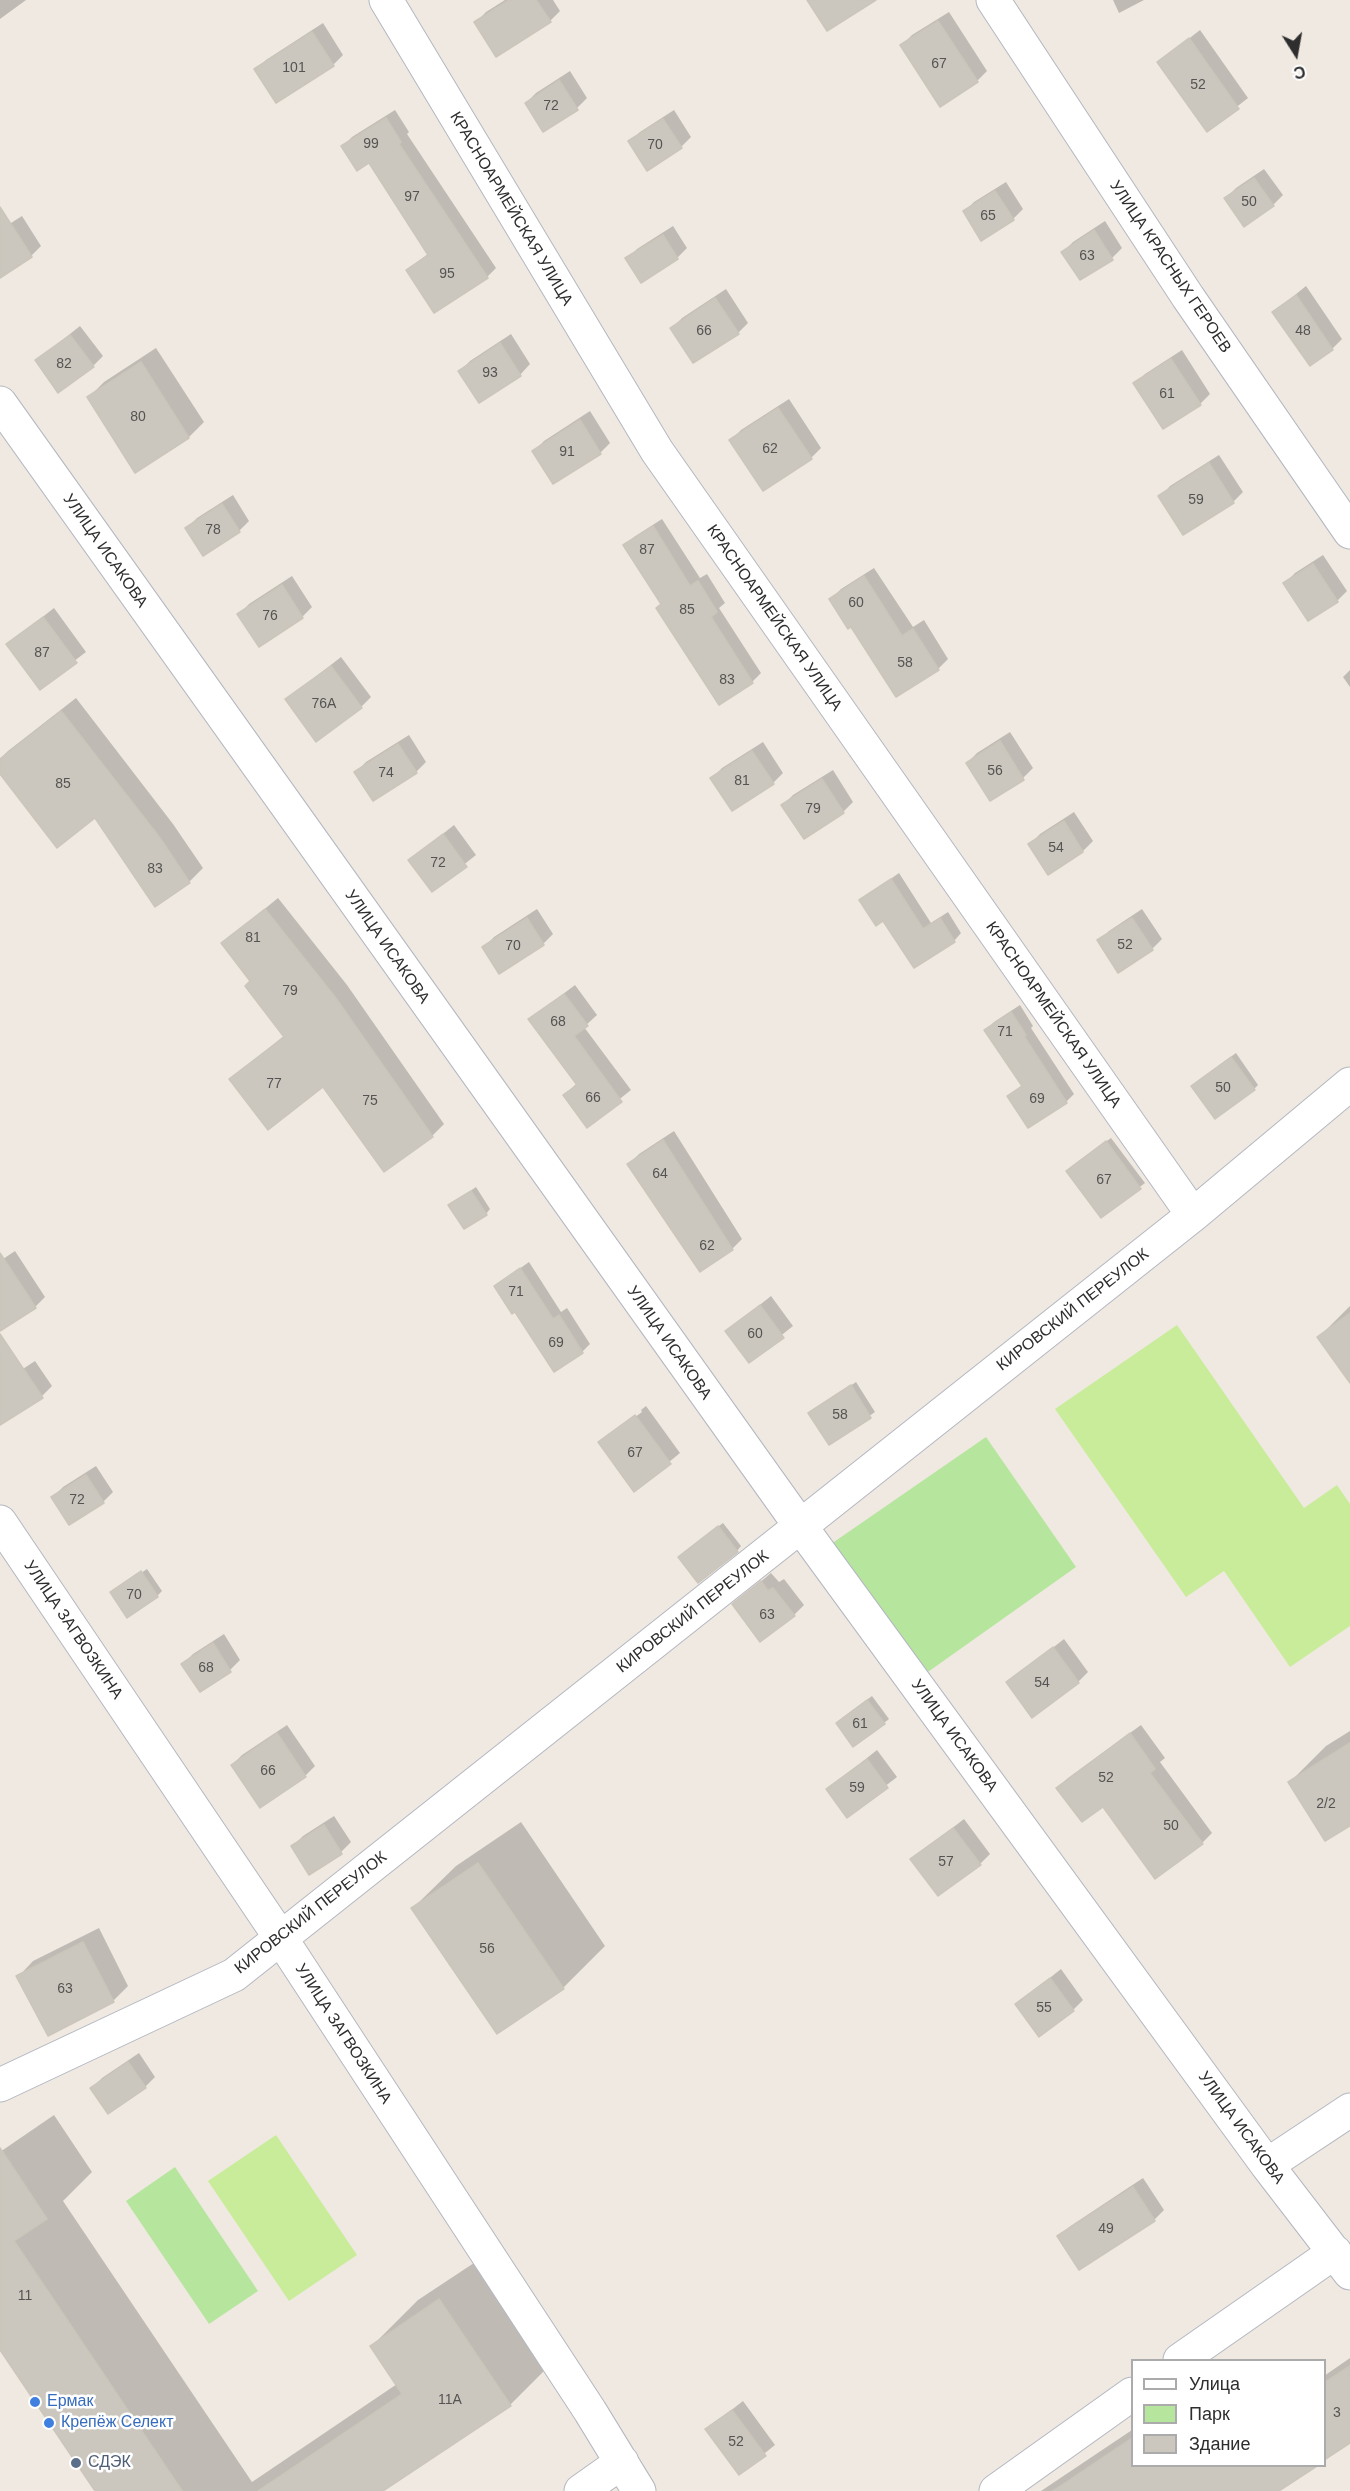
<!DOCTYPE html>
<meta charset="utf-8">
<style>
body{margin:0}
#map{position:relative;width:1350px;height:2491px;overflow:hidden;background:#efe9e1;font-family:Helvetica,sans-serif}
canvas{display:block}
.legend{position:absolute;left:1131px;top:2359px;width:195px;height:108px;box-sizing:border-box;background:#fff;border:2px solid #ababab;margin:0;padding:8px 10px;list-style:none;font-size:18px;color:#2e2e2e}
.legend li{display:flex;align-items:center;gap:12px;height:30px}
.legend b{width:30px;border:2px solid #ababab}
.north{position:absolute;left:1266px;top:24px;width:60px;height:60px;-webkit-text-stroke:4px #fff;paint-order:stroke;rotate:169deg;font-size:16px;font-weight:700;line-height:24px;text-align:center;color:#2e2e2e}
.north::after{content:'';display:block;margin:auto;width:21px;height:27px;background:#2e2e2e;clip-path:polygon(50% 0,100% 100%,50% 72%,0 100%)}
</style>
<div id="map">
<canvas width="1350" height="2491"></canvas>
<ul class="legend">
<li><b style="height:8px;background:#fff"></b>Улица</li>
<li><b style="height:16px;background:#b6e59e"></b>Парк</li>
<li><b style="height:16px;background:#cbc7bf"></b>Здание</li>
</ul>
<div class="north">С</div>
</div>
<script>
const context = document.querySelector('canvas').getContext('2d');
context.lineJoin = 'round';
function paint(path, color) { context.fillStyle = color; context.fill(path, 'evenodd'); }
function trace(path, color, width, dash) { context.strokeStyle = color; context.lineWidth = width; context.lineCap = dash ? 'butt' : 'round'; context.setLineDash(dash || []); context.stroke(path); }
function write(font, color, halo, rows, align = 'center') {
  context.font = font + ' Helvetica,sans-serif'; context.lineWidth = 5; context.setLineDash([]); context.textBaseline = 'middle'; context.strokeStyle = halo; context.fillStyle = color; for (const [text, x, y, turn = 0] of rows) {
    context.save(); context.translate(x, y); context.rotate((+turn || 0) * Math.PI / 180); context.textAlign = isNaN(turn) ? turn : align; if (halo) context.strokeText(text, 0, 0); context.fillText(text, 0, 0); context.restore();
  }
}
const green = new Path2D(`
 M986 1437 1076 1567 925 1674 831 1544Z
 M175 2167 258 2291 209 2324 126 2201Z`);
const pitch = new Path2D(`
 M1177 1325 1304 1508 1337 1485 1350 1504V1626L1290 1667 1224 1571 1186 1597 1055 1409Z
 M276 2135 357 2255 289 2301 208 2181Z`);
const shadow = new Path2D(`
 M0 0H26L0 19Z
 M505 0H553L560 11 550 21 476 22 486 12Z
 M1113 0H1144L1119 13Z
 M949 12 987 71 977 81 902 45 912 35Z
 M323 23 343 55 333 65 256 70 266 60Z
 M1200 30 1248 98 1207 130 1159 62Z
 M570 71 587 98 577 108 544 130 526 103 536 93Z
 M395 110 409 132 407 134 496 268 487 277 408 270 429 253 369 161 343 146 352 137Z
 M674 110 691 137 681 147 630 142 640 132Z
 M1264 169 1283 195 1273 205 1226 198 1236 188Z
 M1006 182 1023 209 1013 219 964 212 974 202Z
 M22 216 41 246 31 256 0 276V230Z
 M1105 221 1122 248 1112 258 1081 278 1063 252 1073 242Z
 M673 226 687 248 677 258 627 259 637 249Z
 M1306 286 1342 339 1332 349 1310 364 1274 312Z
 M726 289 748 323 738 333 672 328 682 318Z
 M80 326 103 356 93 366 36 361Z
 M511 334 530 364 520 375 479 401 460 371 470 361Z
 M156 348 204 422 189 437 136 471 89 397 104 382Z
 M1182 350 1210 394 1200 404 1135 384 1145 374Z
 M789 399 821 448 811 458 731 440 741 430Z
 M590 411 610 443 600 453 554 482 534 451 544 441Z
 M1219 455 1243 492 1233 502 1160 497 1170 486Z
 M233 495 249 521 239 531 187 528 197 518Z
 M662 519 700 578 707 574 725 603 719 608 761 673 752 682 719 703 663 603 625 546 634 537Z
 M1323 555 1347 591 1337 601 1285 583 1295 573Z
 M874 568 913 627 924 620 948 659 938 669 897 695 851 625 831 599 841 589Z
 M292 576 312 607 302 617 239 614 249 604Z
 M54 608 86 652 40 687 8 644Z
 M341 657 371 697 361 707 287 699Z
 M1350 670V687L1343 677Z
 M76 698 173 824 203 868 189 882 156 904 95 816 0 772V759L8 751Z
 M1010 732 1033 768 1023 778 991 799 967 763 977 753Z
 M409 735 426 762 416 772H356L366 762Z
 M763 742 783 773 773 783 712 778 722 768Z
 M833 770 853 802 843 812 804 837 783 805 793 795Z
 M1074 812 1093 841 1083 851 1049 873 1030 844 1040 834Z
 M454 825 476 855 432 890 410 860Z
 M899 873 931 923 948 912 961 933 954 941 883 919 861 900Z
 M278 898 347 985 444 1124 432 1136 324 1084 231 1079 285 1035 252 981 223 943Z
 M537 909 553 934 543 944 484 947 494 937Z
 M1142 909 1162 939 1152 949 1099 941 1109 931Z
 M575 985 597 1015 584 1027 631 1090 587 1125 565 1095 577 1083 530 1019Z
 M1020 1005 1033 1026 1031 1028 1074 1094 1066 1102 1009 1096 1022 1085 986 1030 994 1022Z
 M1236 1053 1258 1085 1254 1089 1198 1081Z
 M674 1131 742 1239 732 1249 629 1164 639 1154Z
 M1111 1138 1145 1183 1101 1216 1072 1166Z
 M476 1187 490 1209 486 1214 450 1205Z
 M15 1251 45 1297 35 1307 0 1330V1261Z
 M529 1262 561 1312 567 1308 590 1344 582 1352 555 1370 516 1310 495 1286Z
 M771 1296 793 1326 749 1361 727 1331Z
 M1350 1306V1380L1319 1337Z
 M35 1361 52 1386 42 1396 0 1424V1384Z
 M856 1382 875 1412 830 1443 810 1413Z
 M646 1406 680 1453 635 1490 600 1442 609 1433V1436L642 1412 641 1410Z
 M96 1466 113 1492 103 1502 53 1497 63 1487Z
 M723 1523 741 1546 737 1551 684 1552Z
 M147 1569 162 1591 157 1596 115 1591Z
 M771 1573 779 1582 784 1579 804 1605 794 1615 734 1604Z
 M224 1634 240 1660 230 1670 200 1690 183 1664 193 1654Z
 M1064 1639 1088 1672 1078 1682 1008 1683Z
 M872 1696 889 1719 884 1723 842 1718Z
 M287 1725 315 1766 305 1776 232 1765 242 1755Z
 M1141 1725 1165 1758 1160 1762 1212 1833 1202 1843 1058 1788 1068 1778Z
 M1350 1731V1824L1290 1782 1326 1746Z
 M877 1750 897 1777 848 1815 828 1789Z
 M334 1816 351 1842 341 1852 310 1873 293 1846 303 1836Z
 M964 1819 990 1854 980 1864 912 1859Z
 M521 1822 605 1946 563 1988 413 1908 456 1866Z
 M99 1928 128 1986 113 2001 18 1977 33 1961Z
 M1061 1969 1083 2000 1073 2010 1017 2004Z
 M139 2053 155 2077 145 2087 109 2112 92 2088 102 2078Z
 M54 2115 92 2172 63 2201 252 2482 397 2384 372 2346 418 2300 486 2255 556 2359 510 2405 381 2491H97L0 2347V2152Z
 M1143 2178 1164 2210 1154 2220 1080 2268 1059 2237 1069 2227Z
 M1350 2358V2441L1324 2459V2376Z
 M743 2401 775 2445 740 2473 707 2429Z
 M1132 2430V2466H1314L1276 2491H1041Z`);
const building = new Path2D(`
 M509 0H536L551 22 496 57 474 22Z
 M807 0H876L827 31Z
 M938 21 978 82 940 107 900 45Z
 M312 32 334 66 276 103 254 69Z
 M1189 38 1239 109 1207 132 1157 62Z
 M559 80 578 110 543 132 525 103Z
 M386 118 401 142 399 144 488 278 434 313 406 270 428 255 369 163 357 171 341 146Z
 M663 119 682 148 647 171 628 141Z
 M1254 178 1274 206 1244 227 1224 198Z
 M995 191 1014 220 981 241 963 211Z
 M0 207 32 257 0 278Z
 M1094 230 1113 260 1080 280 1061 252Z
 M663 235 678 259 641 283 625 258Z
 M1296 295 1333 350 1310 366 1272 312Z
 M715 298 739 334 693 363 670 328Z
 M70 335 94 367 58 393 35 360Z
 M500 343 521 376 479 403 458 371Z
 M1171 359 1201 405 1163 429 1133 383Z
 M141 362 189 438 135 473 87 397Z
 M778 408 812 459 763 491 729 440Z
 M580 420 601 454 553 484 532 451Z
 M1209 463 1234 503 1183 535 1158 496Z
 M222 504 240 532 203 556 185 528Z
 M653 526 690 586 698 581 717 612 711 617 753 683 719 705 656 608 661 604 623 545Z
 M1313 564 1338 602 1308 621 1283 583Z
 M864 576 902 636 913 629 939 670 896 697 851 627 848 629 829 599Z
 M282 585 303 618 259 647 237 614Z
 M43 617 77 663 40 690 6 644Z
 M331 666 362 708 316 742 285 699Z
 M61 711 160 838 190 883 155 907 95 818 57 848 0 774V759Z
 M1000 741 1024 780 990 801 966 763Z
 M398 744 417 773 373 801 354 772Z
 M752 751 774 784 732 811 710 778Z
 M822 779 844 813 804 839 781 805Z
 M1064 821 1083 852 1048 875 1028 844Z
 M443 834 467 867 432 892 408 860Z
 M891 879 923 929 940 918 955 942 914 968 883 921 876 926 859 900Z
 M265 909 335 997 433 1137 384 1172 323 1087 268 1130 229 1079 284 1037 245 986 250 981 221 943Z
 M527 918 544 945 499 974 482 947Z
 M1132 918 1153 950 1118 973 1097 940Z
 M564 994 588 1026 574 1036 622 1102 587 1128 563 1095 577 1085 528 1019Z
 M1011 1012 1026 1035 1024 1036 1067 1103 1028 1128 1007 1096 1022 1086 984 1030Z
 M1231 1057 1255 1090 1215 1119 1191 1086Z
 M663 1140 733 1250 700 1272 627 1164Z
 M1106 1141 1141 1189 1101 1218 1066 1171Z
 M471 1191 487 1215 464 1229 448 1205Z
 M0 1253 36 1308 0 1331Z
 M520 1268 553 1319 559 1315 583 1353 554 1372 515 1312 512 1314 494 1286Z
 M760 1305 784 1338 749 1363 725 1331Z
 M1350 1313V1383L1317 1337Z
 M0 1334 43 1398 0 1425Z
 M851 1385 871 1418 829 1445 808 1413Z
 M635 1415 671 1464 634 1492 598 1442Z
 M86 1475 104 1503 69 1525 51 1497Z
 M718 1526 738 1552 698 1583 678 1557Z
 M141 1571 158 1597 127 1618 110 1592Z
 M761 1581 768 1591 773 1588 795 1616 760 1642 732 1604Z
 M213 1643 231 1672 200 1692 181 1664Z
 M1053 1647 1079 1683 1032 1718 1006 1682Z
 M867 1700 885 1724 853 1747 836 1723Z
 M277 1733 306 1777 260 1808 231 1765Z
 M1130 1733 1155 1769 1150 1773 1203 1844 1155 1879 1103 1807 1082 1822 1056 1788Z
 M1350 1743V1826L1325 1841 1288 1782Z
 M867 1759 888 1788 847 1818 826 1789Z
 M324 1825 342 1854 309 1875 291 1846Z
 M953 1828 981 1865 938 1896 910 1859Z
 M478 1863 564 1989 497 2034 411 1908Z
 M83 1942 114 2002 48 2036 16 1976Z
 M1050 1978 1074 2011 1039 2037 1015 2004Z
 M128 2062 146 2088 108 2114 90 2088Z
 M0 2148 47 2219 14 2241 182 2491H95L0 2350Z
 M1133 2187 1155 2221 1079 2270 1057 2236Z
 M439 2299 511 2406 383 2491H258L402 2394 370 2346Z
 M1350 2366V2443L1324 2460V2383Z
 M732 2410 766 2456 739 2475 705 2429Z
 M1132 2438V2466H1317L1279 2491H1053Z`);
const street = new Path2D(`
 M386 0 657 451 1193 1215
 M0 403 801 1527 1267 2165 1350 2273
 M0 1522 280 1937 590 2411 639 2491
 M0 2085 234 1975 1193 1215 1350 1084
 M1267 2165 1350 2110
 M1180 2360 1335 2252
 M581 2491 622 2462
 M996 2491 1132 2394`);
const secondary = new Path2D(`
 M993 0 1188 297 1350 532`);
const markers = [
 [35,2402,6,"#3f7fe0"],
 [49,2423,6,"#3f7fe0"],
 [76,2463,6,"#5c6f8a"]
];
const numberNames = [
 ["67",939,64],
 ["101",294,68],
 ["52",1198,85],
 ["72",551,106],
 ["99",371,144],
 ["70",655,145],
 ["97",412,197],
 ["50",1249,202],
 ["65",988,216],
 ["63",1087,256],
 ["95",447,274],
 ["66",704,331],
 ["48",1303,331],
 ["82",64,364],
 ["93",490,373],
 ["61",1167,394],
 ["80",138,417],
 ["62",770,449],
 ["91",567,452],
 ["59",1196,500],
 ["78",213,530],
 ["87",647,550],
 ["60",856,603],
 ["85",687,610],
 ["76",270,616],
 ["87",42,653],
 ["58",905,663],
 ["83",727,680],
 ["76А",324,704],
 ["56",995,771],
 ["74",386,773],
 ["81",742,781],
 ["85",63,784],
 ["79",813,809],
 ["54",1056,848],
 ["72",438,863],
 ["83",155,869],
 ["81",253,938],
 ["52",1125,945],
 ["70",513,946],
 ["79",290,991],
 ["68",558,1022],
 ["71",1005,1032],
 ["77",274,1084],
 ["50",1223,1088],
 ["66",593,1098],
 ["69",1037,1099],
 ["75",370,1101],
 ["64",660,1174],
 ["67",1104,1180],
 ["62",707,1246],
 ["71",516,1292],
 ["60",755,1334],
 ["69",556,1343],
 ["58",840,1415],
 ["67",635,1453],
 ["72",77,1500],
 ["70",134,1595],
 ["63",767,1615],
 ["68",206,1668],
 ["54",1042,1683],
 ["61",860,1724],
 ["66",268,1771],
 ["52",1106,1778],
 ["59",857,1788],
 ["2/2",1326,1804],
 ["50",1171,1826],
 ["57",946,1862],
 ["56",487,1949],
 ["63",65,1989],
 ["55",1044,2008],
 ["49",1106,2229],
 ["11",25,2296],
 ["11А",450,2400],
 ["3",1337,2413],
 ["52",736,2442]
];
const streetNames = [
 ["КРАСНОАРМЕЙСКАЯ УЛИЦА",511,209,59],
 ["УЛИЦА КРАСНЫХ ГЕРОЕВ",1170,267,56],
 ["УЛИЦА ИСАКОВА",105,551,55],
 ["КРАСНОАРМЕЙСКАЯ УЛИЦА",774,618,55],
 ["УЛИЦА ИСАКОВА",387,947,55],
 ["КРАСНОАРМЕЙСКАЯ УЛИЦА",1053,1015,55],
 ["КИРОВСКИЙ ПЕРЕУЛОК",1073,1310,-38],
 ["УЛИЦА ИСАКОВА",669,1343,55],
 ["КИРОВСКИЙ ПЕРЕУЛОК",693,1612,-38],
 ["УЛИЦА ЗАГВОЗКИНА",73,1630,56],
 ["УЛИЦА ИСАКОВА",954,1736,54],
 ["КИРОВСКИЙ ПЕРЕУЛОК",311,1913,-38],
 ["УЛИЦА ЗАГВОЗКИНА",343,2034,57],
 ["УЛИЦА ИСАКОВА",1241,2128,54]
];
const shopNames = [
 ["Ермак",47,2402],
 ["Крепёж Селект",61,2423]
];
const serviceNames = [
 ["СДЭК",88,2463]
];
paint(green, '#b6e59e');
paint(pitch, '#c9ec9a');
paint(shadow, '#0003');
paint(building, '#cbc7bf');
trace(building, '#cbc5ba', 1.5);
trace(street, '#b4b7c1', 35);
trace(secondary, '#b4b7c1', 35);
trace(street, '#fff', 33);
trace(secondary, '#fff', 33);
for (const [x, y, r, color] of markers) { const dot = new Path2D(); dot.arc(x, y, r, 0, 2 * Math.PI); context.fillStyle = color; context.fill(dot); trace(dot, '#fff', 2); }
write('14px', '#555452', null, numberNames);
write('16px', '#2e2e2e', '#fff', streetNames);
write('16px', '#366cbe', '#fff', shopNames, 'left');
write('16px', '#4e5e75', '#fff', serviceNames, 'left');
</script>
